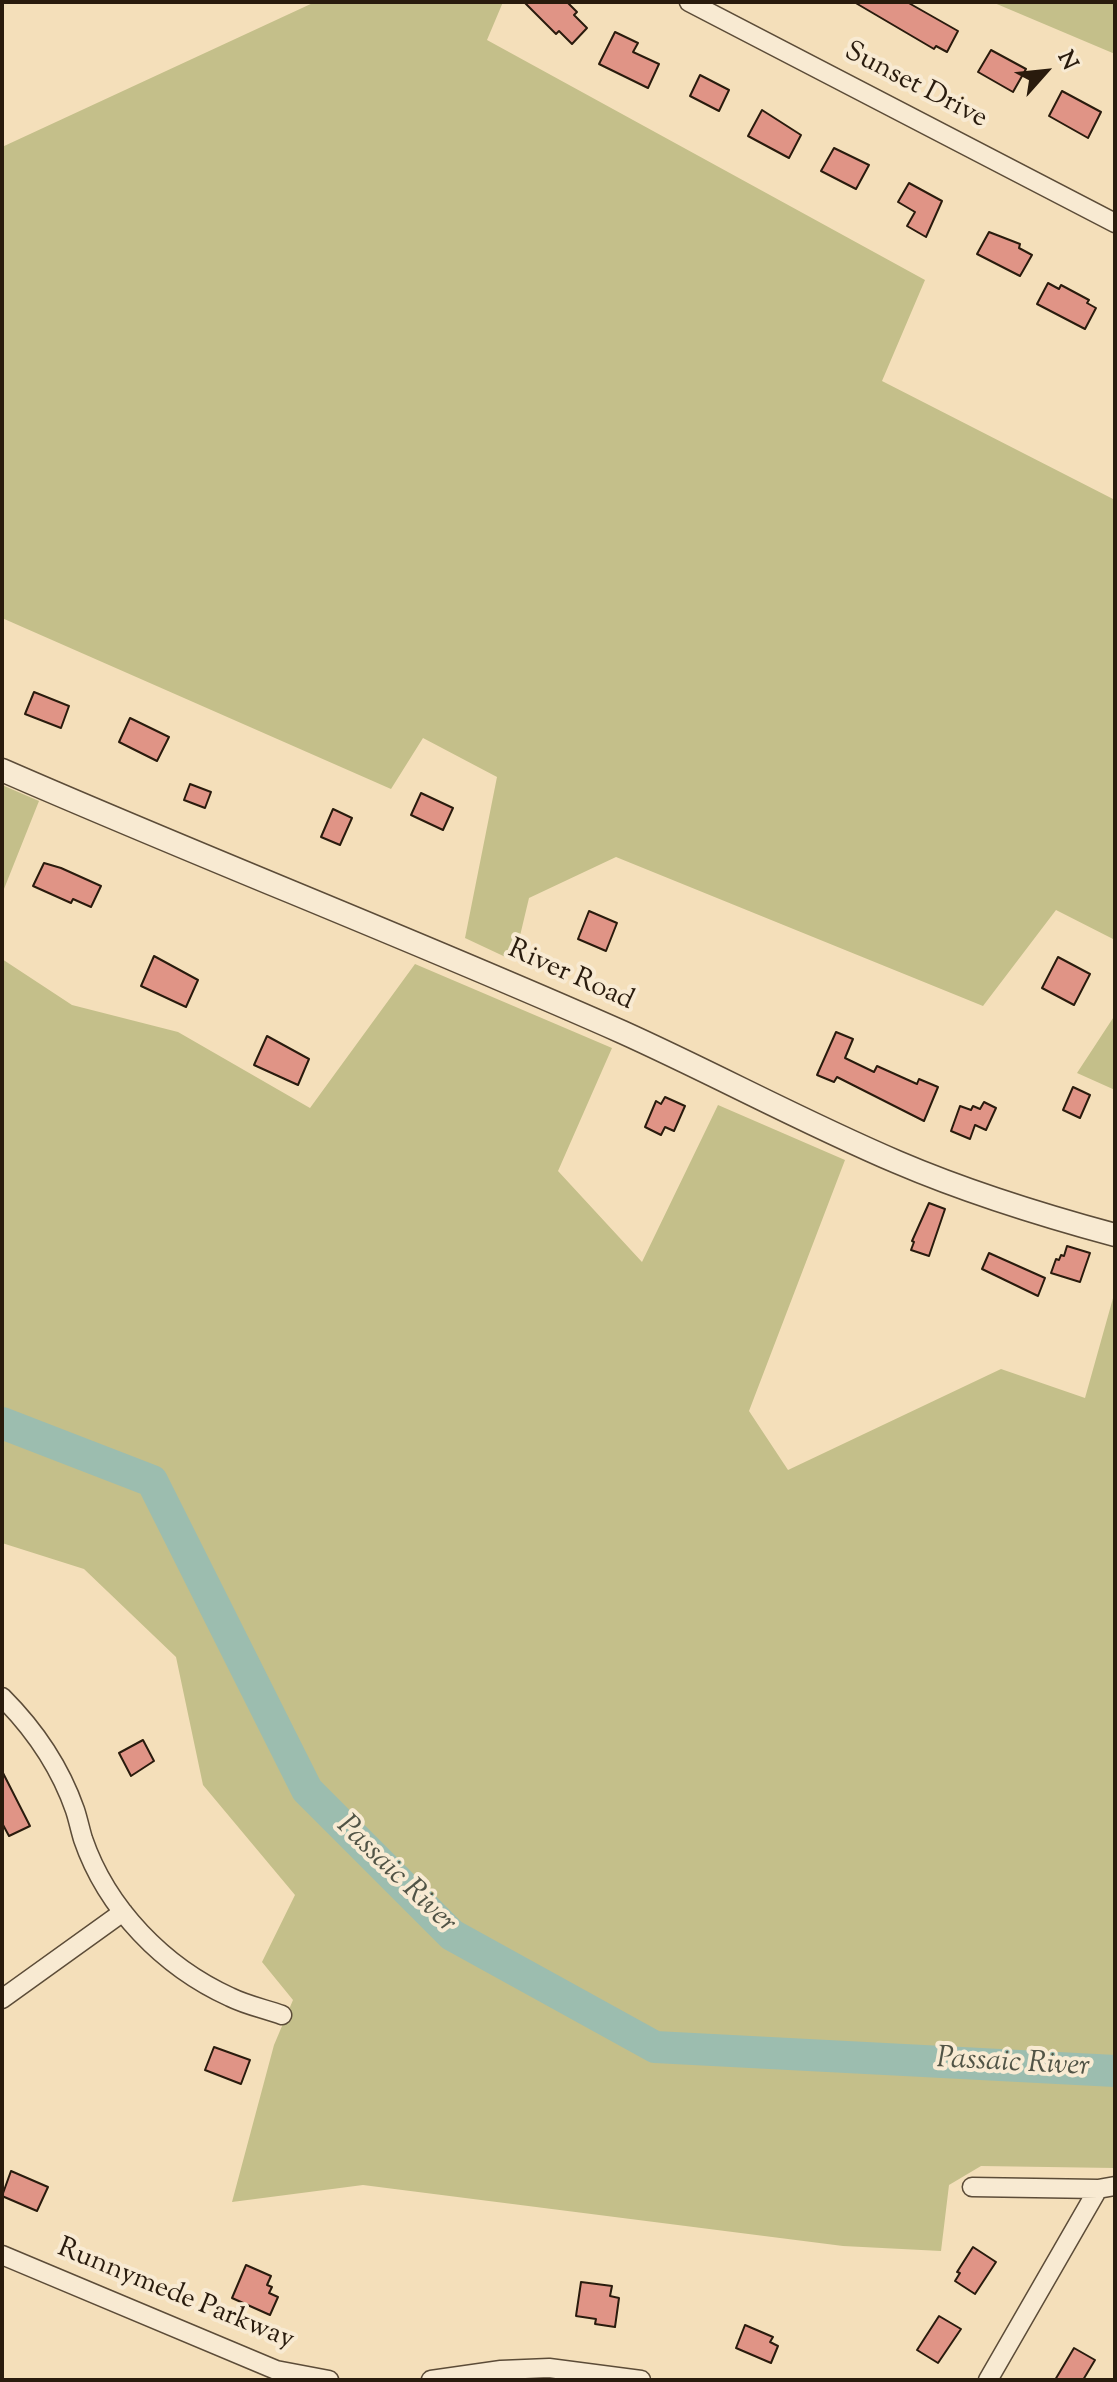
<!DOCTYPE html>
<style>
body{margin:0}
#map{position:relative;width:1117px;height:2382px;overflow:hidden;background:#f4dfba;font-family:"Sorts Mill Goudy",serif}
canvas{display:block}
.frame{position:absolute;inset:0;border:4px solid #291b0d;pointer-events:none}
.north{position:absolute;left:1005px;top:32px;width:80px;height:80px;-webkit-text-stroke:6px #f8ead2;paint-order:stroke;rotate:63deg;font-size:22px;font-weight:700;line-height:32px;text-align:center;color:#291b0d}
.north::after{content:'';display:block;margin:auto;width:28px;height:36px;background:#291b0d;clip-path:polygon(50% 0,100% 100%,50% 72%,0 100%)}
</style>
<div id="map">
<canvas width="1117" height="2382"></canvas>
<div class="frame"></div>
<div class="north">N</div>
</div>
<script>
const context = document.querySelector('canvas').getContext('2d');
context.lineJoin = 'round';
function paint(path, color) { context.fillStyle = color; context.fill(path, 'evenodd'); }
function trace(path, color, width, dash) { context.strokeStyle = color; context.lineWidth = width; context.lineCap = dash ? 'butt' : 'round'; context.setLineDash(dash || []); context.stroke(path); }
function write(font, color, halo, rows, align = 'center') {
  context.font = font + ' "Sorts Mill Goudy",serif'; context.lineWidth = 8; context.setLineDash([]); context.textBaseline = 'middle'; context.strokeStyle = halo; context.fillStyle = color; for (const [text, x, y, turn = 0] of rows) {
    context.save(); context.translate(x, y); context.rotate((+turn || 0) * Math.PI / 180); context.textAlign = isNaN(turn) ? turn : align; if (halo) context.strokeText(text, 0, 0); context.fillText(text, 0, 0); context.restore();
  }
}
const green = new Path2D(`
 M315 2H503L487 40 925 280 882 381 1115 500V940L1056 910 983 1006 616 857 529 898 514 961 465 938 497 777 423 738 391 789 2 618V147Z
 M993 2H1115V54L992 2Z
 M2 785 39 801 2 894Z
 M2 959 72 1005 178 1032 310 1108 415 964 612 1048 558 1171 642 1262 718 1105 845 1160 749 1411 788 1470 1001 1369 1085 1398 1115 1291V2168L981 2166 949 2185 941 2251 843 2246 363 2185 232 2202 274 2045 293 2000 262 1962 295 1895 203 1785 176 1657 84 1569 2 1543Z
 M1115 1015V1090L1077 1073Z`);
const river = new Path2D(`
 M2 1423 152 1481 307 1790 452 1935 655 2047 1115 2071`);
const building = new Path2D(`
 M524 2H567L577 12 574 15 587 28 572 44 559 31 556 34Z
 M854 2H907L958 31 947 52 936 46 934 49Z
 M615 32 638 43 633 52 659 64 648 88 599 64Z
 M991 50 1026 69 1013 92 978 72Z
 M700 75 729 90 719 111 690 96Z
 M1062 91 1101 112 1088 138 1049 116Z
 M762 110 801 135 789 158 748 136Z
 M834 148 869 165 856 189 821 171Z
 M909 183 942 201 926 237 907 226 915 212 898 202Z
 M989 232 1020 244 1019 248 1032 255 1020 276 977 254Z
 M1048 283 1059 289 1061 285 1089 300 1087 303 1096 308 1085 329 1037 304Z
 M34 692 69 706 61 728 25 714Z
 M130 718 169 737 157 761 119 742Z
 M190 784 211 792 205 808 184 800Z
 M421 793 453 808 443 830 411 815Z
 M333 809 352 818 340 845 321 837Z
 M44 863 61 868 101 886 91 907 73 899 71 903 33 886Z
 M589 911 617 923 606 951 578 939Z
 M154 956 198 980 186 1007 141 986Z
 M1058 957 1090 974 1074 1005 1042 988Z
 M836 1032 853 1039 845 1058 874 1072 877 1066 917 1084 919 1079 938 1087 924 1121 837 1077 834 1082 817 1075Z
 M267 1036 309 1059 298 1085 254 1065Z
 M1073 1087 1090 1095 1080 1118 1063 1110Z
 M665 1097 685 1106 674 1131 665 1127 661 1135 645 1127 656 1101 661 1104Z
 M984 1102 996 1108 986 1130 975 1125 970 1139 951 1131 960 1106 971 1110 973 1106 980 1109Z
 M929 1203 945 1209 929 1256 911 1250 914 1242 912 1241Z
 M1067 1246 1090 1253 1080 1282 1051 1273 1056 1259 1059 1260 1061 1255 1064 1256Z
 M989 1253 1045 1278 1038 1296 982 1269Z
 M143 1740 154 1761 131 1776 119 1753Z
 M2 1771 30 1826 9 1836 2 1823Z
 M214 2047 250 2060 241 2084 205 2070Z
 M11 2171 48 2187 37 2211 2 2196Z
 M973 2247 996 2262 975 2294 955 2281 960 2273 957 2272Z
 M246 2265 271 2276 267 2285 272 2287 269 2293 278 2297 270 2315 232 2298Z
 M581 2282 612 2286 610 2296 619 2298 615 2327 595 2324 596 2319 576 2316Z
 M939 2316 961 2329 938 2363 917 2350Z
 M745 2325 773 2337 770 2342 778 2346 771 2363 736 2348Z
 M1074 2348 1095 2360 1083 2380H1055Z`);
const minor = new Path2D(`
 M689 2 1115 223
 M2 1697C34 1729 60 1767 75 1810 78 1819 80 1829 83 1839 107 1909 164 1967 230 1997 246 2005 265 2009 282 2015
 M2 1999 123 1912
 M972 2187 1098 2189 1115 2186
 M2 2255 276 2370 329 2380
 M431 2380 501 2370 549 2368 641 2380
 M988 2380 1098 2189`);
const tertiary = new Path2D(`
 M2 770C208 860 417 941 622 1032 715 1074 803 1122 897 1162 967 1192 1041 1215 1115 1235`);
const streetNames = [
 ["Sunset Drive",915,87,27],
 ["River Road",570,977,24],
 ["Runnymede Parkway",175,2296,22]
];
const waterNames = [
 ["Passaic River",395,1876,44],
 ["Passaic River",1013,2065,3]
];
paint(green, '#c4bf8a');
trace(river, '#9cbdaf', 32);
paint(building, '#e09486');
trace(building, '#291b0d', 2);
trace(minor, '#5c4c38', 21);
trace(tertiary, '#5c4c38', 25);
trace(minor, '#f8ead2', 18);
trace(tertiary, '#f8ead2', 22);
write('28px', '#291b0d', '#f8ead2', streetNames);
write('italic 30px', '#515446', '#f8ead2', waterNames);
</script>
